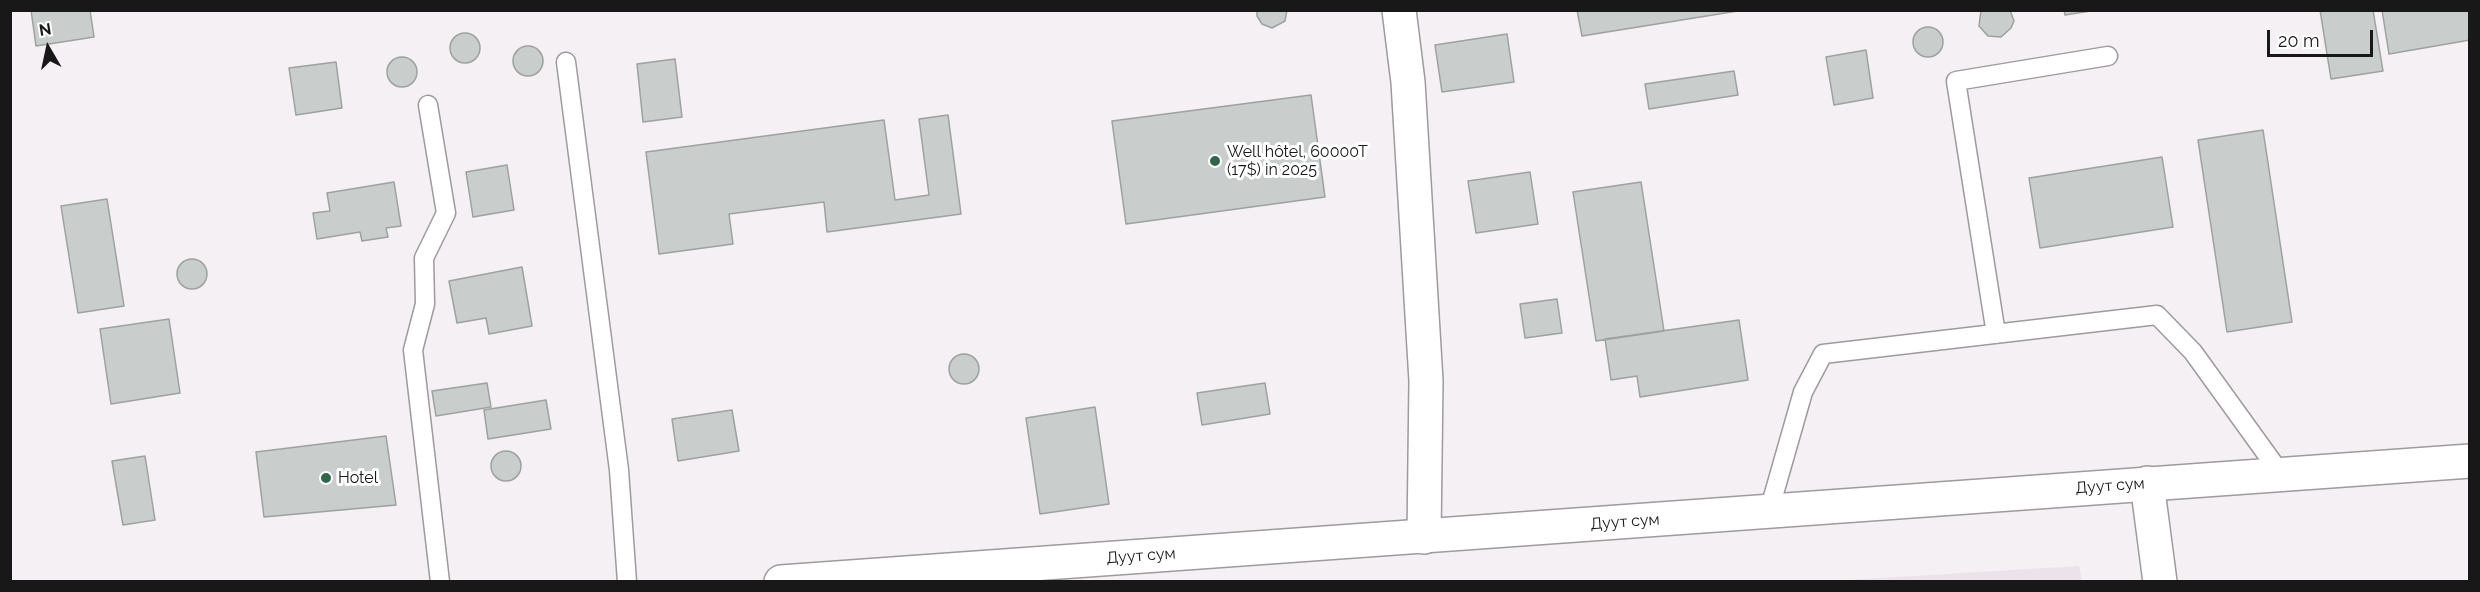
<!DOCTYPE html>
<meta charset="utf-8">
<style>
body{margin:0}
#map{position:relative;width:2480px;height:592px;overflow:hidden;background:#f4f0f3;font-family:Raleway,sans-serif}
canvas{display:block}
.frame{position:absolute;inset:0;border:12px solid #191819;pointer-events:none}
.north{position:absolute;left:18px;top:18px;width:60px;height:60px;-webkit-text-stroke:4px #fff;paint-order:stroke;rotate:351deg;font-size:16px;font-weight:700;line-height:24px;text-align:center;color:#191819}
.north::after{content:'';display:block;margin:auto;width:21px;height:27px;background:#191819;clip-path:polygon(50% 0,100% 100%,50% 72%,0 100%)}
.scale{position:absolute;left:2267px;top:30px;width:106px;height:27px;box-sizing:border-box;border:3px solid #191819;border-top:0;padding-left:8px;font-size:18px;line-height:21px;white-space:nowrap;color:#191819;-webkit-text-stroke:4px #fff;paint-order:stroke}
</style>
<div id="map">
<canvas width="2480" height="592"></canvas>
<div class="frame"></div>
<div class="north">N</div>
<div class="scale">20 m</div>
</div>
<script>
const context = document.querySelector('canvas').getContext('2d');
context.lineJoin = 'round';
function paint(path, color) { context.fillStyle = color; context.fill(path, 'evenodd'); }
function trace(path, color, width, dash) { context.strokeStyle = color; context.lineWidth = width; context.lineCap = dash ? 'butt' : 'round'; context.setLineDash(dash || []); context.stroke(path); }
function write(font, color, halo, rows, align = 'center') {
  context.font = font + ' Raleway,sans-serif'; context.lineWidth = 6; context.setLineDash([]); context.textBaseline = 'middle'; context.strokeStyle = halo; context.fillStyle = color; for (const [text, x, y, turn = 0] of rows) {
    context.save(); context.translate(x, y); context.rotate((+turn || 0) * Math.PI / 180); context.textAlign = isNaN(turn) ? turn : align; if (halo) context.strokeText(text, 0, 0); context.fillText(text, 0, 0); context.restore();
  }
}
const built = new Path2D(`
 M2079 566 2082 581H1832Z`);
const building = new Path2D(`
 M31 10H90L94 37 36 46Z
 M1287 10 1285 21 1272 28 1262 24 1257 16V10Z
 M1577 10H1744L1582 36Z
 M1981 10H2010L2014 21 2011 28 2001 37 1988 36 1979 26Z
 M2064 10H2097L2065 15Z
 M2320 10H2373L2383 71 2331 79Z
 M2382 10H2470V40L2389 54Z
 M1913 42a15 15 0 1 1 30 0a15 15 0 1 1-30 0Z
 M450 48a15 15 0 1 1 30 0a15 15 0 1 1-30 0Z
 M1507 34 1514 82 1442 92 1435 45Z
 M513 61a15 15 0 1 1 30 0a15 15 0 1 1-30 0Z
 M1866 50 1873 98 1834 105 1826 57Z
 M387 72a15 15 0 1 1 30 0a15 15 0 1 1-30 0Z
 M675 59 682 117 643 122 637 64Z
 M336 62 342 108 296 115 289 68Z
 M1734 71 1738 95 1649 109 1645 84Z
 M1311 95 1325 197 1126 224 1112 121Z
 M948 115 961 214 827 232 824 202 729 214 733 244 659 254 646 152 884 120 895 200 929 195 919 119Z
 M2263 130 2292 322 2227 332 2198 140Z
 M2162 157 2173 227 2040 248 2029 178Z
 M507 165 514 210 473 217 466 172Z
 M1530 172 1538 224 1476 233 1468 181Z
 M394 182 401 226 386 228 388 237 362 241 360 232 317 239 313 213 330 211 327 193Z
 M1641 182 1664 331 1596 341 1573 192Z
 M107 199 124 306 78 313 61 206Z
 M177 274a15 15 0 1 1 30 0a15 15 0 1 1-30 0Z
 M522 267 532 326 489 334 486 318 457 323 449 281Z
 M1557 299 1562 333 1525 338 1520 304Z
 M169 319 180 393 111 404 100 329Z
 M1739 320 1748 380 1640 397 1637 376 1611 380 1605 339Z
 M949 369a15 15 0 1 1 30 0a15 15 0 1 1-30 0Z
 M487 383 491 407 436 416 432 391Z
 M1265 383 1270 414 1202 425 1197 393Z
 M546 400 551 429 488 439 484 410Z
 M1095 407 1109 504 1040 514 1026 418Z
 M732 410 739 451 678 461 672 419Z
 M386 436 396 505 264 517 256 452Z
 M491 466a15 15 0 1 1 30 0a15 15 0 1 1-30 0Z
 M145 456 155 520 123 525 112 461Z`);
const lane = new Path2D(`
 M566 62 619 470 627 582
 M428 105 446 213 424 258 425 304 413 350 440 582
 M1996 334 1956 81 2108 56
 M1769 511 1803 392 1823 354 2157 315 2193 352 2281 474`);
const street = new Path2D(`
 M1399 10 1408 82 1426 381 1424 537
 M2147 483 2160 582`);
const secondary = new Path2D(`
 M781 582 2470 461`);
const markers = [
 [1215,161,6,"#31664b"],
 [326,478,6,"#31664b"]
];
const poiNames = [
 ["Well hôtel, 60000T",1227,152],
 ["(17$) in 2025",1227,170],
 ["Hotel",338,478]
];
const streetNames = [
 ["Дуут сум",2110,486,-4],
 ["Дуут сум",1625,522,-4],
 ["Дуут сум",1141,556,-4]
];
paint(built, '#ece2e9');
paint(building, '#c9cdcb');
trace(building, '#9da19f', 1.5);
trace(lane, '#9e9a9d', 21);
trace(street, '#9e9a9d', 36);
trace(secondary, '#9e9a9d', 36);
trace(lane, '#fff', 18);
trace(street, '#fff', 33);
trace(secondary, '#fff', 33);
for (const [x, y, r, color] of markers) { const dot = new Path2D(); dot.arc(x, y, r, 0, 2 * Math.PI); context.fillStyle = color; context.fill(dot); trace(dot, '#fff', 2); }
write('16px', '#191819', '#fff', poiNames, 'left');
write('16px', '#191819', '#fff', streetNames);
</script>
